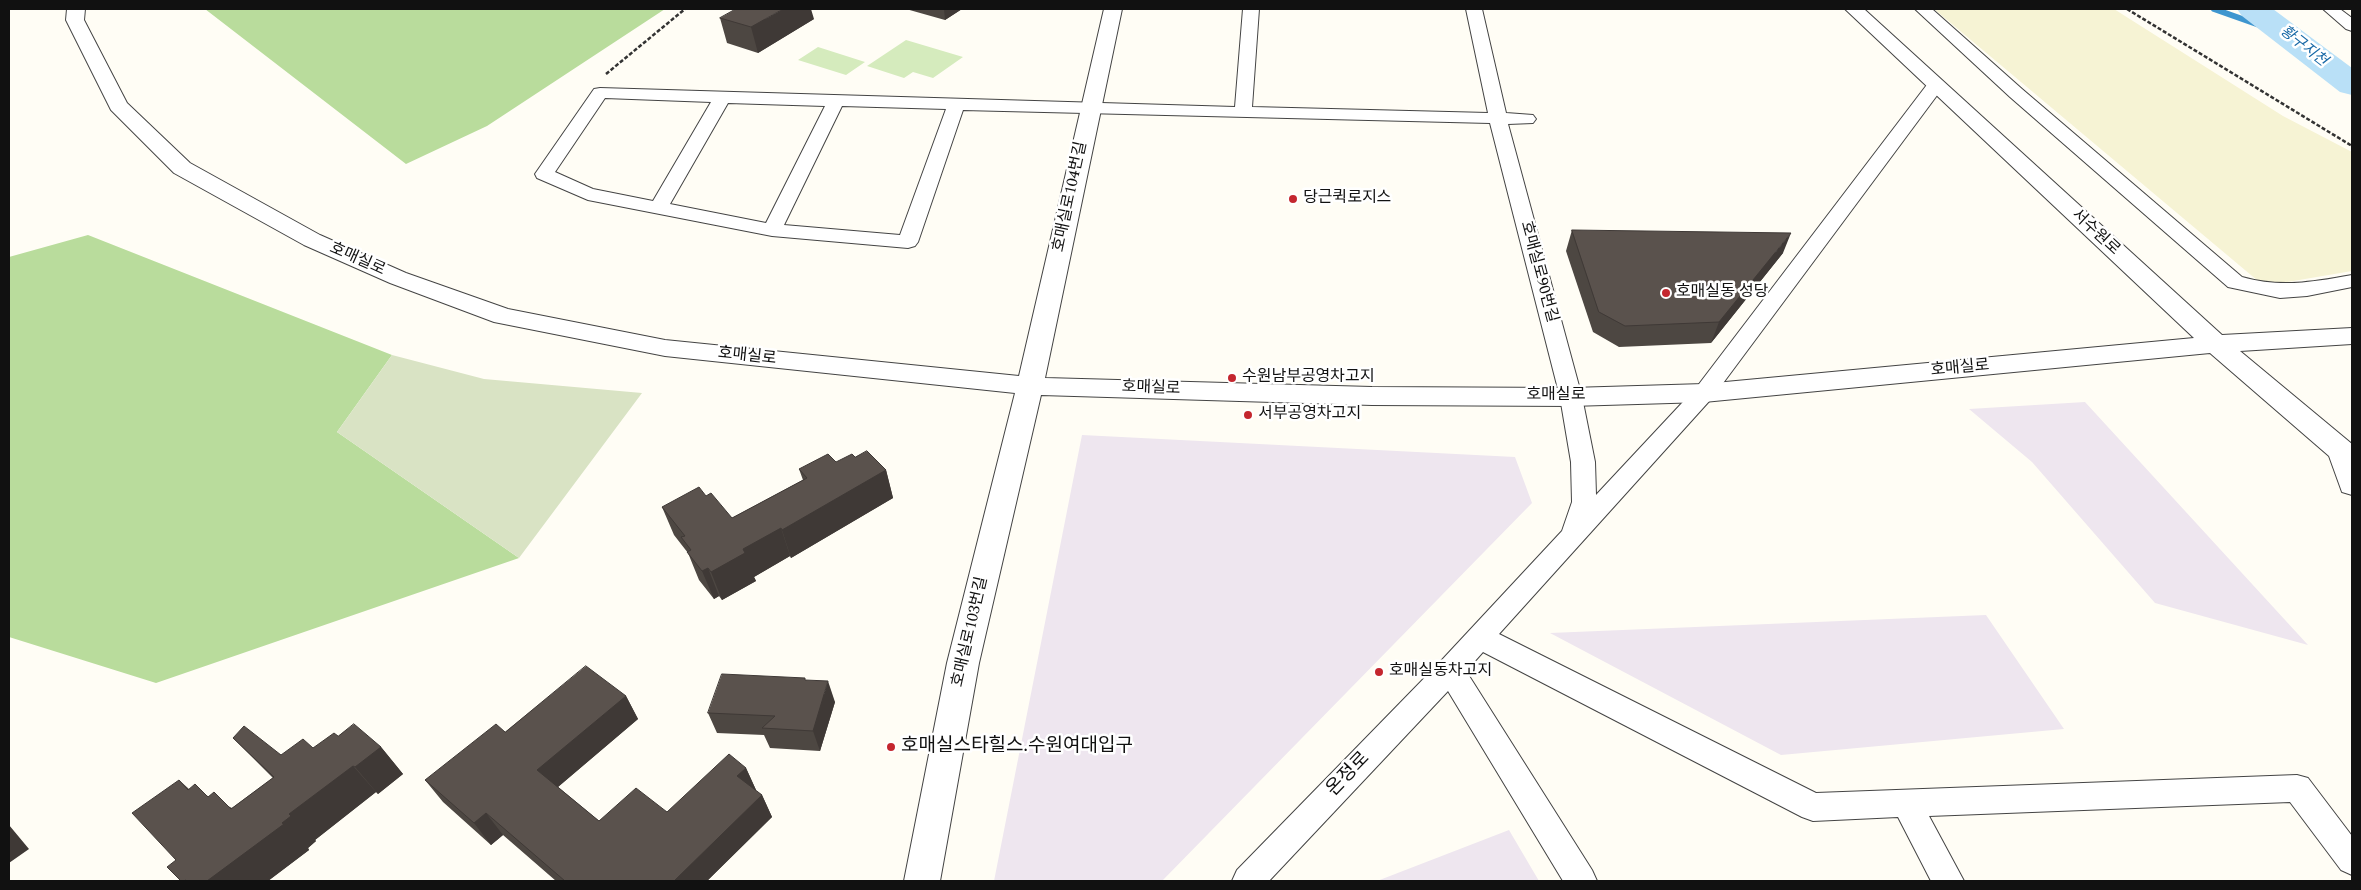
<!DOCTYPE html>
<meta charset="utf-8">
<style>
body{margin:0}
#map{position:relative;width:2361px;height:890px;overflow:hidden;background:#fffdf5;font-family:Spectral,serif}
canvas{display:block}
.frame{position:absolute;inset:0;border:10px solid #111;pointer-events:none}
</style>
<div id="map">
<canvas width="2361" height="890"></canvas>
<div class="frame"></div>
</div>
<script>
const context = document.querySelector('canvas').getContext('2d');
context.lineJoin = 'round';
function paint(path, color) { context.fillStyle = color; context.fill(path, 'evenodd'); }
function trace(path, color, width, dash) { context.strokeStyle = color; context.lineWidth = width; context.lineCap = dash ? 'butt' : 'round'; context.setLineDash(dash || []); context.stroke(path); }
function write(font, color, halo, rows, align = 'center') {
  context.font = font + ' Spectral,"Noto Sans KR",serif'; context.lineWidth = 5; context.setLineDash([]); context.textBaseline = 'middle'; context.strokeStyle = halo; context.fillStyle = color; for (const [text, x, y, turn = 0] of rows) {
    context.save(); context.translate(x, y); context.rotate((+turn || 0) * Math.PI / 180); context.textAlign = isNaN(turn) ? turn : align; if (halo) context.strokeText(text, 0, 0); context.fillText(text, 0, 0); context.restore();
  }
}
const industrial = new Path2D(`
 M2085 402 2308 645 2155 603 2032 462 1969 409Z
 M1082 435 1515 457 1532 503 1162 881H994Z
 M1986 615 2064 729 1781 755 1550 633Z
 M1509 830 1539 881H1377Z`);
const farmland = new Path2D(`
 M1934 9H2114L2283 116 2352 152V271L2264 286Z`);
const green = new Path2D(`
 M906 40 963 57 933 78 913 72 904 78 867 66Z
 M818 47 865 62 846 75 798 60Z`);
const forest = new Path2D(`
 M205 9H665L487 126 406 164Z
 M88 235 392 355 337 432 519 558 156 683 9 637V257Z`);
const cemetery = new Path2D(`
 M392 355 484 379 642 393 519 558 337 432Z`);
const stream = new Path2D(`
 M2214 9 2282 33`);
const river = new Path2D(`
 M2237 9H2273L2352 68V95L2340 92 2242 16Z`);
const path = new Path2D(`
 M2127 9 2352 146
 M606 74 685 9`);
const minor = new Path2D(`
 M1243 9H1259L1252 107 1488 113 1466 9H1482L1506 113 1533 115 1536 119 1533 123 1508 124 1582 397 1595 462 1596 495 1696 388 1929 82H1941L1944 86 1941 90 1712 398 1499 634 1816 793 2297 775 2308 778 2352 836V875L2341 870 2290 802 1929 816 1964 881H1931L1898 817 1813 821 1802 817 1483 652 1466 671 1592 870 1597 881H1563L1448 691 1269 881H1232L1237 870 1440 662 1562 531 1572 502 1571 462 1560 397 1490 123 963 110 918 242 915 246 908 248 772 236 588 200 537 178 535 174 594 89 600 88 1235 107ZM605 98 711 102 653 201 593 189 555 172ZM728 103 825 106 766 223 670 204ZM842 106 946 109 900 235 784 225Z
 M1915 9H1932L2022 89 2242 277C2280 288 2314 282 2352 275V287L2307 296 2280 298 2228 287 2010 97Z
 M2323 9H2340L2352 18V31L2346 29Z`);
const tertiary = new Path2D(`
 M67 9H85L84 20 127 103 190 163 320 235 406 273 508 309 665 340 1019 376 1104 9H1122L1045 378 1372 387 1571 388 1704 384 2194 338 1845 9H1864L2222 335 2352 328V344L2240 351 2352 444V495L2342 492 2329 456 2210 353 1704 402 1571 406 1372 405 1041 395 979 663 940 881H904L947 663 1015 393 665 356 494 322 390 283 304 245 174 173 111 110 66 20Z`);
const wall = new Path2D(`
 M906 9H962L945 20Z
 M720 18 814 19 758 53 727 43Z
 M1572 230 1783 253 1711 343 1619 347 1593 332 1566 251Z
 M836 462 886 470 893 498 791 558 790 556 754 577 756 581 722 600 719 596 714 599 699 580 688 553 674 535 662 507 706 496 732 518 803 480 799 469Z
 M806 680 835 702 820 751 770 748 764 735 717 733 708 713Z
 M626 696 638 719 558 787 599 821 667 812 746 768 756 790V791L762 795 772 817 707 881H556L503 835 491 845 443 802 425 780 505 732Z
 M338 736 381 747 403 774 378 794 376 792 315 840 316 841 308 848 309 850 268 881H181L176 860 179 780 189 789 208 796 232 808 273 778 233 738 281 755 313 748Z`);
const shadedWall = new Path2D(`
 M783 9H811L814 19 758 53 751 27Z
 M944 9H962L945 20Z
 M1791 233 1783 253 1711 343 1719 322Z
 M886 470 893 498 791 558 782 530Z
 M781 528 790 556 754 577 756 581 722 600 711 572 743 549Z
 M708 568 719 596 714 599 702 571Z
 M828 681 835 702 820 751 813 731Z
 M626 696 638 719 552 792 537 770Z
 M381 747 403 774 378 794 355 767Z
 M353 766 376 792 315 840 316 841 308 848 309 850 268 881H207L282 823 289 814Z
 M746 768 756 790 747 799 737 776Z
 M762 795 772 817 707 881H674Z
 M486 813 503 835 491 845 474 823Z
 M9 825 29 849 9 863Z`);
const building = new Path2D(`
 M736 9H783L751 27 720 18Z
 M1572 230 1791 233 1719 322 1625 326 1599 312Z
 M867 451 886 470 782 530 781 528 743 549 745 553 711 572 708 568 702 571 687 552 691 550 681 537 685 536 662 507 699 487 706 496 711 493 732 518 807 478 799 469 828 454 836 462 852 454 855 457Z
 M586 666 626 696 537 770 599 821 636 788 667 812 729 754 746 768 737 776 762 795 674 881H565L486 813 474 823 425 780 496 724 505 732Z
 M722 674 805 678V680L828 681 813 731 762 728 775 716 708 713Z
 M354 724 381 747 355 767 353 766 289 814 291 816 282 823 284 824 207 881H187L186 880 184 881H181L167 867 176 860 132 813 179 780 188 790 195 784 208 797 214 792 231 809 274 777 233 738 244 726 281 755 303 739 313 748 334 733 338 736Z`);
const markers = [
 [1293,199,5,"#c4262e"],
 [1666,293,5,"#c4262e"],
 [1232,378,5,"#c4262e"],
 [1248,415,5,"#c4262e"],
 [1379,672,5,"#c4262e"],
 [891,747,5,"#c4262e"]
];
const farWaternames = [
 ["황구지천",2303,47,38]
];
const streetNames = [
 ["호매실로104번길",1071,197,-78],
 ["서수원로",2095,233,43],
 ["호매실로",357,260,24],
 ["호매실로90번길",1538,272,75],
 ["호매실로",747,357,6],
 ["호매실로",1960,369,-5],
 ["호매실로",1151,389,2],
 ["호매실로",1556,396],
 ["호매실로103번길",971,632,-77]
];
const poiNames = [
 ["당근퀵로지스",1303,199],
 ["호매실동 성당",1676,293],
 ["수원남부공영차고지",1242,378],
 ["서부공영차고지",1258,415],
 ["호매실동차고지",1389,672]
];
const nearPoinames = [
 ["호매실스타힐스.수원여대입구",901,747]
];
const nearStreetnames = [
 ["온정로",1349,775,-46]
];
paint(industrial, '#eee6ef');
paint(farmland, '#f6f3d4');
paint(green, '#d5ebbd');
paint(forest, '#b9dc9c');
paint(cemetery, '#d9e3c4');
trace(stream, '#3f96cf', 6);
paint(river, '#b9e0f7');
trace(minor, '#444', 2);
trace(tertiary, '#444', 2);
trace(path, '#333', 2.5, [4, 2]);
paint(minor, '#fff');
paint(tertiary, '#fff');
paint(wall, '#4d4742');
paint(shadedWall, '#3f3936');
paint(building, '#5a524d');
trace(building, '#3f3936', 1);
for (const [x, y, r, color] of markers) { const dot = new Path2D(); dot.arc(x, y, r, 0, 2 * Math.PI); context.fillStyle = color; context.fill(dot); trace(dot, '#fff', 2); }
write('italic 15px', '#1768a6', '#fff', farWaternames);
write('16px', '#111', '#fff', streetNames);
write('16px', '#111', '#fff', poiNames, 'left');
write('19px', '#111', '#fff', nearPoinames, 'left');
write('19px', '#111', '#fff', nearStreetnames);
</script>
